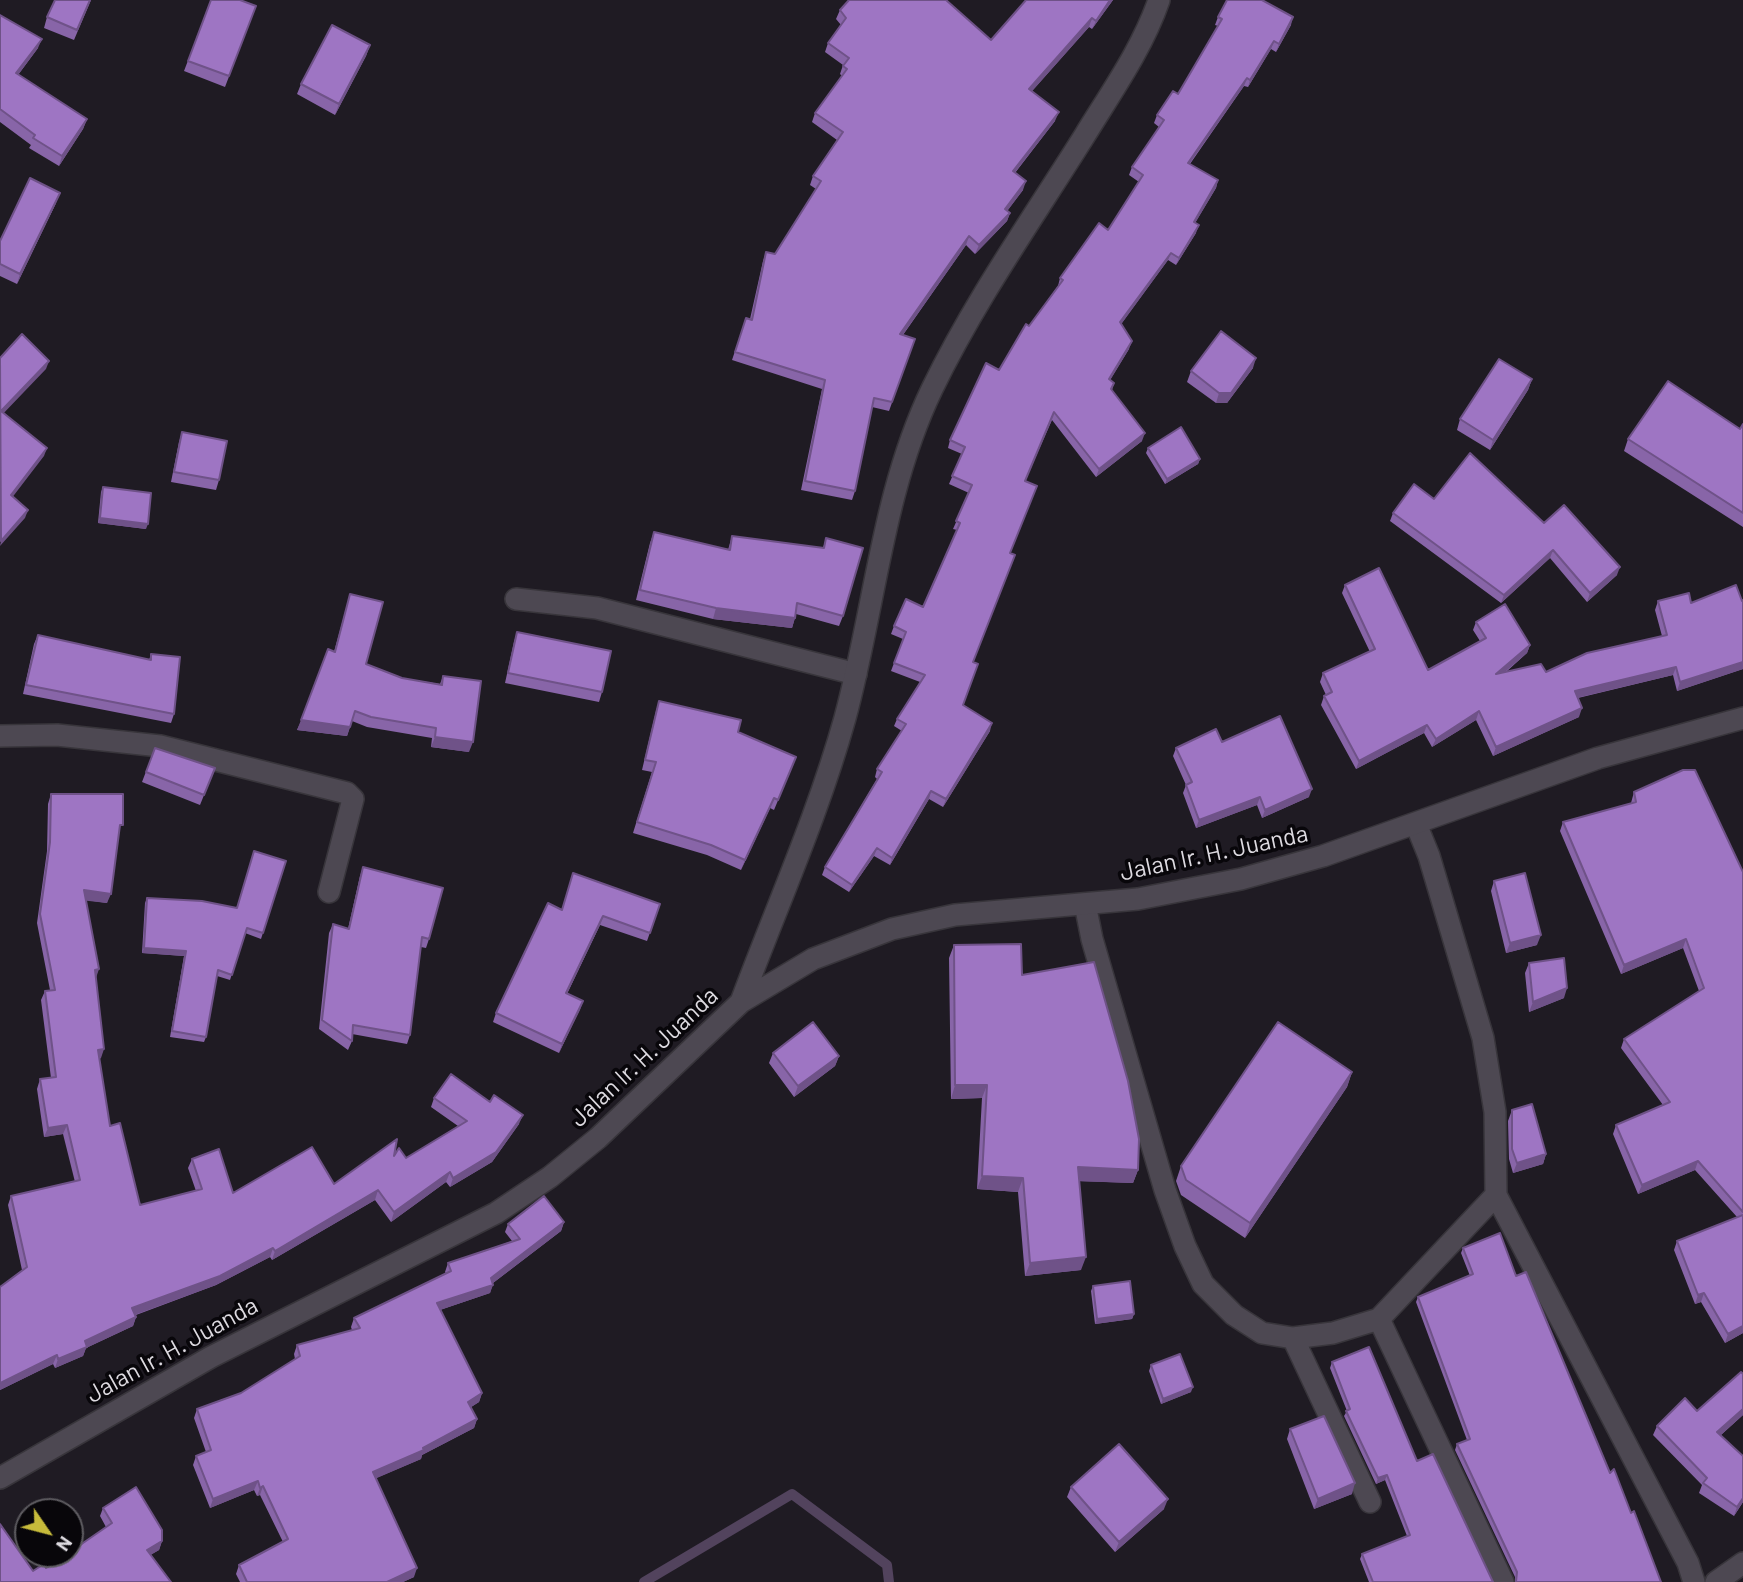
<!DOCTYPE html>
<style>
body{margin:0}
#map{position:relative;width:1743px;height:1582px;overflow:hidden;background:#1f1b23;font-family:Barlow,sans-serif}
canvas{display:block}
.north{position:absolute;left:14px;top:1498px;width:70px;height:70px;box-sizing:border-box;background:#08060a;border:2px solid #5d5b60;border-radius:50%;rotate:125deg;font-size:19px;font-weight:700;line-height:28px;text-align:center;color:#dddae0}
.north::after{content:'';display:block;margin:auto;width:24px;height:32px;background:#c7bb3b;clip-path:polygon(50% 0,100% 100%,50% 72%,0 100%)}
</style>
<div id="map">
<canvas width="1743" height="1582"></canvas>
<div class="north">N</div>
</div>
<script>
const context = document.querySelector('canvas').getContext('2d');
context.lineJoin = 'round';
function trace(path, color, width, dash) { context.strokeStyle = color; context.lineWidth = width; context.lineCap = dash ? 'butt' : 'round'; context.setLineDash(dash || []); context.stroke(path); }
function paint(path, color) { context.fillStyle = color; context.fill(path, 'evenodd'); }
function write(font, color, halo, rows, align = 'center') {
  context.font = font + ' Barlow,sans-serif'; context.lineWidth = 7; context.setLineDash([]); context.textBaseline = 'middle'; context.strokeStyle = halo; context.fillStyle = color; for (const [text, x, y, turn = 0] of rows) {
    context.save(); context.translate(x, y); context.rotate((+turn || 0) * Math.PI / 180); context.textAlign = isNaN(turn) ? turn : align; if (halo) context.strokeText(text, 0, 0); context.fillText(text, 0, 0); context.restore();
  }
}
const stream = new Path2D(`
 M644 1582 792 1494 887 1565 889 1582`);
const minor = new Path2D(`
 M516 599 597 608 856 674
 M0 736 57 735 160 746 347 793 353 799 329 892
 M1416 824 1429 856 1483 1038 1495 1112 1496 1195 1688 1563 1694 1582
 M1085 904 1092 939 1165 1190 1185 1246 1203 1284 1234 1315 1262 1333 1293 1338 1333 1333 1379 1319 1496 1195
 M1379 1319 1503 1582
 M1293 1338 1370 1502
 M1716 1582 1743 1563`);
const tertiary = new Path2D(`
 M741 1002C776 908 818 815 845 718 875 608 882 493 932 389 975 300 1033 218 1085 135 1112 91 1142 49 1159 0
 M0 1478 211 1357 496 1213 550 1177 598 1138 741 1002 813 959 892 929 955 915 1138 899 1241 879 1323 856 1598 758 1743 718`);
const wall = new Path2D(`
 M91 0 74 40 44 28 47 17Z
 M211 0 256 6 225 87 184 71Z
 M1026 0H1113L1092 29 1089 27 1032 91 1055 121 1015 173 1023 190 1007 211 1010 213 1007 221 975 254 966 245 903 335 915 339 889 411 872 407 855 491 852 500 801 490 822 389 732 360 746 318 750 319 763 261 766 252 775 254 816 189 810 185 813 176 837 140 812 122 815 113 842 76 840 74 843 65 825 52 828 43 841 25 836 19 840 10 991 40Z
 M0 15 38 48 18 75 87 119 83 129 59 166 29 148 31 145 0 122Z
 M1218 17 1291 25 1276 52 1271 49 1248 87 1244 86 1190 164 1218 180 1216 188 1195 223 1196 233 1176 265 1168 260 1121 324 1129 349 1110 380 1114 383 1112 390 1142 441 1096 477 1052 420 1025 481 1010 553 973 662 963 705 990 731 943 807 929 799 890 865 874 856 849 892 822 875 825 867 877 779 875 777 877 769 902 731 894 726 897 719 920 682 891 671 903 639 891 634 894 626 923 607 957 530 953 529 969 493 949 484 962 454 948 448 950 440 1029 326 1058 286 1060 278 1108 230 1139 182 1129 175 1132 167 1159 127 1154 123 1157 115 1178 94 1218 26 1215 25Z
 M370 45 366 56 335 115 297 94 301 84Z
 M56 203 17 284 0 276V241Z
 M1253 368 1227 403H1216L1187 382 1191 371Z
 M1532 379 1528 390 1490 450 1457 430 1460 419Z
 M1743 424V527L1624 451 1628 439 1740 429Z
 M182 432 219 480 216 490 171 482 179 442Z
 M1148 448 1200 459 1198 464 1165 484 1146 453Z
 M103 487 146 529 98 523 101 492Z
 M1434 499 1544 523 1617 575 1587 602 1550 558 1501 603 1390 521 1393 513Z
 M654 532 728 550 732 536 823 548 826 538 843 616 839 626 796 614 792 628 713 619 636 600 650 543Z
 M1345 585 1428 670 1480 641 1473 630 1476 622 1530 645 1527 653 1506 672H1546L1662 636 1655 610 1658 601 1691 603 1743 600V669L1677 691 1673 675 1578 698 1579 717 1493 756 1476 720 1432 747 1424 733 1356 769 1321 705 1324 696 1326 695 1320 682 1323 673 1370 652 1342 593Z
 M350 594 366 664 402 678 440 684 443 676 469 752 431 747 432 738 367 727 352 721 347 736 297 730 334 652Z
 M517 632 602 692 599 702 505 683 514 642Z
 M38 635 149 660 151 654 174 714 171 723 23 694 34 644Z
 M659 701 738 732 792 767 774 810 770 808 741 870 707 855 633 833 652 772 642 770 656 711Z
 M1222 742 1309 797 1262 818 1257 805 1196 828 1183 793 1186 785 1173 756 1176 748Z
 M155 748 215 768 200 805 142 782Z
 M1634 792 1743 872V1333L1725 1343 1701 1302 1695 1304 1674 1250 1677 1241 1737 1217 1695 1170 1638 1194 1613 1134 1616 1125 1663 1105 1621 1048 1624 1039 1699 991 1683 948 1621 974 1560 831 1563 822 1631 803Z
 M51 794 119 834 107 903 86 900 96 978 101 1058 99 1059 110 1126 140 1205 196 1191 188 1168 192 1159 233 1193 334 1184 394 1156 406 1158 458 1126 431 1107 434 1098 519 1124 492 1162 450 1187 446 1182 391 1222 375 1200 272 1260 270 1257 216 1285 136 1315V1317L133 1326 86 1348 83 1356 55 1368 53 1364 0 1390V1287L22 1270 8 1205 11 1196 75 1182 63 1134 44 1137 37 1089 40 1079 51 1078 41 1000 45 991 50 990 37 923 47 851 48 804Z
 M286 861 261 939 245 933 230 980 217 976 206 1037 204 1042 170 1037 184 956 142 953 145 903 147 898 236 908Z
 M363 867 429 939 426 948 421 947 410 1035 407 1044 352 1034V1041L348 1050 319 1029 329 933 333 924 348 929 360 876Z
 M573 873 660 904 647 941 600 925 567 994 583 1001 559 1053 493 1022 496 1013 562 910Z
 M1494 881 1537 945 1506 953 1491 891Z
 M954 945 1022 975 1138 1170 1133 1183 1079 1181 1081 1270 1025 1276 1018 1192 977 1189 982 1098 951 1099 949 958Z
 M1529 963 1564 998 1529 1012 1525 973Z
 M773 1053 839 1056 835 1066 794 1097 769 1063Z
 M1352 1072 1347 1087 1245 1238 1181 1195 1176 1181 1181 1166Z
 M1512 1110 1546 1154 1543 1164 1513 1173 1509 1159 1508 1121Z
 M564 1222 561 1231 493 1283 490 1293 440 1310 482 1393 479 1402 471 1407 477 1419 474 1428 422 1455 421 1459 376 1478 414 1577 403 1582H240L236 1574 239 1565 283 1542 260 1495 257 1496 254 1490 210 1508 193 1465 196 1456 206 1452 194 1418 197 1409 241 1393 295 1359 294 1354 297 1345 352 1330 351 1327 354 1318 446 1274 445 1272 448 1263 512 1241 505 1232 508 1224Z
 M1463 1248 1516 1276 1610 1473 1631 1513 1661 1582H1515V1577L1455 1450 1457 1444 1467 1440 1416 1302 1418 1297 1470 1276 1461 1253Z
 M1093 1286 1134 1314 1132 1319 1095 1324 1091 1291Z
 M1332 1362 1417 1461 1493 1582H1369L1360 1559 1362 1554 1407 1536 1385 1480 1376 1484 1344 1416 1347 1411 1330 1368Z
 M1151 1365 1191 1392 1161 1404 1149 1371Z
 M1697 1411 1743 1415 1721 1435 1743 1456V1502L1734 1516 1699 1493 1702 1485 1653 1435 1657 1426Z
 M1290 1429 1352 1494 1314 1509 1287 1439Z
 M1071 1487 1164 1509 1115 1552 1067 1497Z
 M103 1508 162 1541 159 1550 150 1555 33 1571 46 1568 106 1527 100 1516Z`);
const shadedWall = new Path2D(`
 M1110 0H1113L1092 29 1096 21Z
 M1293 17 1291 25 1276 52 1279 44Z
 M1092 18 1089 27 1026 98 1029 89Z
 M42 39 38 48 12 83 16 73Z
 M1274 41 1271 49 1248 87 1250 80Z
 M370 45 366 56 335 115 339 104Z
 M1247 78 1244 86 1185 170 1188 163Z
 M1059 112 1055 121 1009 180 1013 171Z
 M87 119 83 129 59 166 62 156Z
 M1218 180 1216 188 1191 230 1194 222Z
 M1026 181 1023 190 1002 218 1005 209Z
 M60 193 56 203 17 284 20 274Z
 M1010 213 1007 221 975 254 979 245Z
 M1199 225 1196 233 1176 265 1179 258Z
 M969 236 966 245 897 343 900 334Z
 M1171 253 1168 260 1117 330 1120 322Z
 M1132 341 1129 349 1106 387 1109 379Z
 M1256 358 1253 368 1227 403H1216L1219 393Z
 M49 361 46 369 0 417 1 411Z
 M1532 379 1528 390 1490 450 1493 440Z
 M1145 433 1142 441 1096 477 1099 469Z
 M47 448 44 456 8 503 11 495Z
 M1200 459 1198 464 1165 484 1167 479Z
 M28 510 25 518 0 546 1 541Z
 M100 518 148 524 146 529 98 523Z
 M1553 550 1550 558 1501 603 1504 595Z
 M1620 567 1617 575 1587 602 1590 593Z
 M716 608 795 618 792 628 713 619Z
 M1530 645 1527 653 1493 682 1496 674Z
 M1743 662V669L1677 691 1680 682Z
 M1676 667 1673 675 1572 699 1575 691Z
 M1582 708 1579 717 1493 756 1496 747Z
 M1479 711 1476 720 1432 747 1436 739Z
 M301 720 350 727 347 736 297 730Z
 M992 723 990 731 943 807 946 799Z
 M1427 725 1424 733 1356 769 1359 761Z
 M435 737 473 742 469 752 431 747Z
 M1312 789 1309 797 1262 818 1265 810Z
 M931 791 929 799 890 865 892 858Z
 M1260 797 1257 805 1196 828 1199 820Z
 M774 798 770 808 741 870 745 860Z
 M877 848 874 856 849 892 852 885Z
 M84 890 111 894 107 903 80 900Z
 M603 916 600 925 563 1002 566 993Z
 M1541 935 1537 945 1506 953 1510 943Z
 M1686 939 1683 948 1621 974 1624 965Z
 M144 948 186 951 184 956 142 953Z
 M99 969 96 978 95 970Z
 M1567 988 1564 998 1529 1012 1533 1002Z
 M583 1001 580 1010 559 1053 562 1044Z
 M104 1049 101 1058 94 1059 98 1050Z
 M839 1056 835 1066 794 1097 798 1086Z
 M1352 1072 1347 1087 1245 1238 1250 1223Z
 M955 1085H987L982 1098 951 1099Z
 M523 1115 519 1124 492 1162 450 1187 453 1178Z
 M67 1125 63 1134 44 1137 48 1128Z
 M1546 1154 1543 1164 1513 1173 1517 1163Z
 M1698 1161 1695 1170 1638 1194 1642 1185Z
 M1078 1167 1138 1170 1133 1183 1073 1181Z
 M450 1172 446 1182 391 1222 394 1212Z
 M982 1176 1023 1178 1018 1192 977 1189Z
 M378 1190 375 1200 272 1260 275 1251Z
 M564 1222 561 1231 489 1286 493 1285 490 1293 434 1312 437 1303 491 1278Z
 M273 1248 270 1257 216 1285 129 1317 132 1308Z
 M1086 1257 1081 1270 1025 1276 1030 1263Z
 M1704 1293 1701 1302 1695 1304 1698 1295Z
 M1134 1314 1132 1319 1095 1324 1097 1319Z
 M136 1317 133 1326 86 1348 83 1356 55 1368 58 1359 85 1341Z
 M1743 1326V1333L1725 1343 1728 1334Z
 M57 1355 53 1364 0 1390V1383Z
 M1193 1387 1191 1392 1161 1404 1163 1399Z
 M482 1393 479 1402 465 1411 468 1402Z
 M1743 1409V1415L1714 1441 1717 1432Z
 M477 1419 474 1428 422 1455 421 1459 370 1481 373 1472Z
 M1387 1475 1385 1480 1376 1484 1378 1478Z
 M258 1481 254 1490 210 1508 213 1499Z
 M1355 1483 1352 1494 1314 1509 1318 1499Z
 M263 1486 260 1495 257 1496 260 1488Z
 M1743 1498V1502L1734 1516 1737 1507Z
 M1168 1499 1164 1509 1115 1552 1119 1542Z
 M162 1541 159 1550 144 1559 147 1550Z
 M417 1568 414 1577 403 1582H387Z`);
const building = new Path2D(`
 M55 0H90L77 30 47 17Z
 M211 0H240L256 6 229 76 188 61Z
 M849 0H946L991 40 1026 0H1110L1096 21 1092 18 1029 89 1059 112 1013 171 1026 181 1005 209 1010 213 979 245 969 236 900 334 915 339 892 402 874 398 855 491 805 481 825 380 735 352 746 318 752 320 766 252 775 254 821 181 813 176 843 132 815 113 847 69 843 66 849 58 828 43 846 18 840 10Z
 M1227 0H1262L1293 17 1279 44 1274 41 1250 80 1247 78 1188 163 1218 180 1194 222 1199 225 1179 258 1171 253 1120 322 1132 341 1109 379 1114 383 1111 389 1145 433 1099 469 1054 412 1025 481 1037 486 1010 553 1015 555 973 662 978 664 963 705 992 723 946 799 931 791 892 858 877 848 852 885 825 867 882 772 877 769 906 724 897 719 925 675 894 663 906 632 894 626 906 599 923 607 960 523 956 521 972 485 952 476 965 447 950 440 986 363 999 370 1026 324 1029 326 1063 280 1060 278 1099 223 1108 230 1143 175 1132 167 1164 120 1157 115 1173 91 1178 94 1222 19 1218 17Z
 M0 15 42 39 16 73 87 119 62 156 33 138 35 135 0 109Z
 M332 25 370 45 339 104 301 84Z
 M30 178 60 193 20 274 0 264V241Z
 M1221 331 1256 358 1231 393H1219L1191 371Z
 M22 334 49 361 1 411 47 448 11 495 28 510 1 541 0 358Z
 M1499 359 1532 379 1493 440 1460 419Z
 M1668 381 1740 429 1743 424V513L1628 439Z
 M1181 427 1200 459 1167 479 1148 448Z
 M182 432 227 441 219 480 174 472Z
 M1470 453 1544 523 1564 505 1620 567 1590 593 1553 550 1504 595 1393 513 1414 484 1434 499Z
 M103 487 151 493 148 524 100 518Z
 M654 532 730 550 732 536 824 548 826 538 863 548 843 616 797 603 795 618 716 608 640 590Z
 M1379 568 1428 670 1486 638 1476 622 1505 604 1530 645 1496 674 1541 664 1546 672 1587 653 1667 635 1658 601 1689 593 1691 603 1736 585 1742 601 1743 600V662L1680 682 1676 667 1575 691 1582 708 1496 747 1479 711 1436 739 1427 725 1359 761 1324 696 1332 692 1323 673 1375 649 1345 585Z
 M350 594 383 602 366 664 402 678 442 685 443 676 481 681 473 742 435 737 436 728 371 717 355 711 350 727 301 720 328 649 335 652Z
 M517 632 611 651 602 692 508 673Z
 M38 635 151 660V654L180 657 174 714 26 685Z
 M659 701 741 720 738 732 796 757 778 800 774 798 745 860 711 845 637 822 656 762 645 760Z
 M1280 716 1312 789 1265 810 1260 797 1199 820 1186 785 1192 782 1176 748 1216 729 1222 742Z
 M155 748 215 768 204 795 146 772Z
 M1683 770H1695L1743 872V1212L1698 1161 1642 1185 1616 1125 1670 1102 1624 1039 1704 988 1686 939 1624 965 1563 822 1636 802 1634 792Z
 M51 794H123V825H120L111 894 84 890 99 969 95 970 104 1049 98 1050 110 1126 120 1123 140 1205 202 1189 192 1159 219 1149 233 1193 312 1147 334 1184 397 1139 394 1156 399 1148 406 1158 467 1121 434 1098 451 1074 490 1102 494 1095 523 1115 496 1152 453 1178 450 1172 394 1212 378 1190 275 1251 273 1248 220 1276 132 1308 136 1317 85 1341 87 1347 58 1359 57 1355 0 1383V1287L27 1267 11 1196 80 1180 67 1125 48 1128 40 1079 56 1077 45 991 55 990 40 914 50 842Z
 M254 851 286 861 263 933 247 928 232 975 218 970 206 1037 172 1031 186 951 144 948 147 898 202 901 237 908Z
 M363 867 443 888 429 939 422 937 410 1035 353 1025 352 1041 322 1020 333 924 349 929Z
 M573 873 660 904 650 933 603 916 566 993 583 1001 562 1044 496 1013 548 903 562 910Z
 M1525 873 1541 935 1510 943 1494 881Z
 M1021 944 1022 975 1094 962 1128 1081 1139 1139 1138 1170 1078 1167 1086 1257 1030 1263 1023 1178 982 1176 987 1085H955L954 945Z
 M1564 958 1567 988 1533 1002 1529 963Z
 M813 1022 839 1056 798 1086 773 1053Z
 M1278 1022 1352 1072 1250 1223 1186 1180 1181 1166Z
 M1532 1104 1546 1154 1517 1163 1512 1149V1110Z
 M544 1196 564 1222 491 1278 493 1285 437 1303 482 1393 468 1402 477 1419 423 1448 424 1450 373 1472 417 1568 387 1582H247L239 1565 288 1539 263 1486 260 1488 258 1481 213 1499 196 1456 211 1450 197 1409 241 1393 300 1356 297 1345 360 1328 354 1318 451 1271 448 1263 520 1239 508 1224Z
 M1743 1215V1326L1728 1334 1704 1293 1698 1295 1677 1241Z
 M1500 1233 1516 1276 1526 1272 1610 1473 1614 1469 1631 1513 1634 1511 1661 1582H1516L1517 1572 1457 1444 1470 1439 1418 1297 1473 1274 1463 1248Z
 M1130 1281 1134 1314 1097 1319 1093 1286Z
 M1369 1347 1417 1461 1433 1454 1493 1582H1373L1362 1554 1410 1535 1387 1475 1378 1478 1346 1411 1350 1409 1332 1362Z
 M1180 1354 1193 1387 1163 1399 1151 1365Z
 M1741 1372 1743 1374V1409L1717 1432 1743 1456V1498L1737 1507 1703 1483 1707 1478 1657 1426 1685 1398 1697 1411Z
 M1324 1416 1355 1483 1318 1499 1290 1429Z
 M1119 1444 1168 1499 1119 1542 1071 1487Z
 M136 1487 162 1530V1541L147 1550 171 1582H0V1524L33 1571 44 1564 46 1568 67 1554H70V1552L112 1523 103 1508Z`);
const streetNames = [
 ["Jalan Ir. H. Juanda",1214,853,-12],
 ["Jalan Ir. H. Juanda",644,1057,-43],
 ["Jalan Ir. H. Juanda",172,1350,-29]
];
trace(stream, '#52435d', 10);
trace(minor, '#38353b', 24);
trace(tertiary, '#38353b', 24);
trace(minor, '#4d4852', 21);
trace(tertiary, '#4d4852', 21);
paint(wall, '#8865a8');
paint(shadedWall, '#6f5288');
paint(building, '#9e75c3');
trace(building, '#6f5288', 2);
write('24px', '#dddae0', '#08060a', streetNames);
</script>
